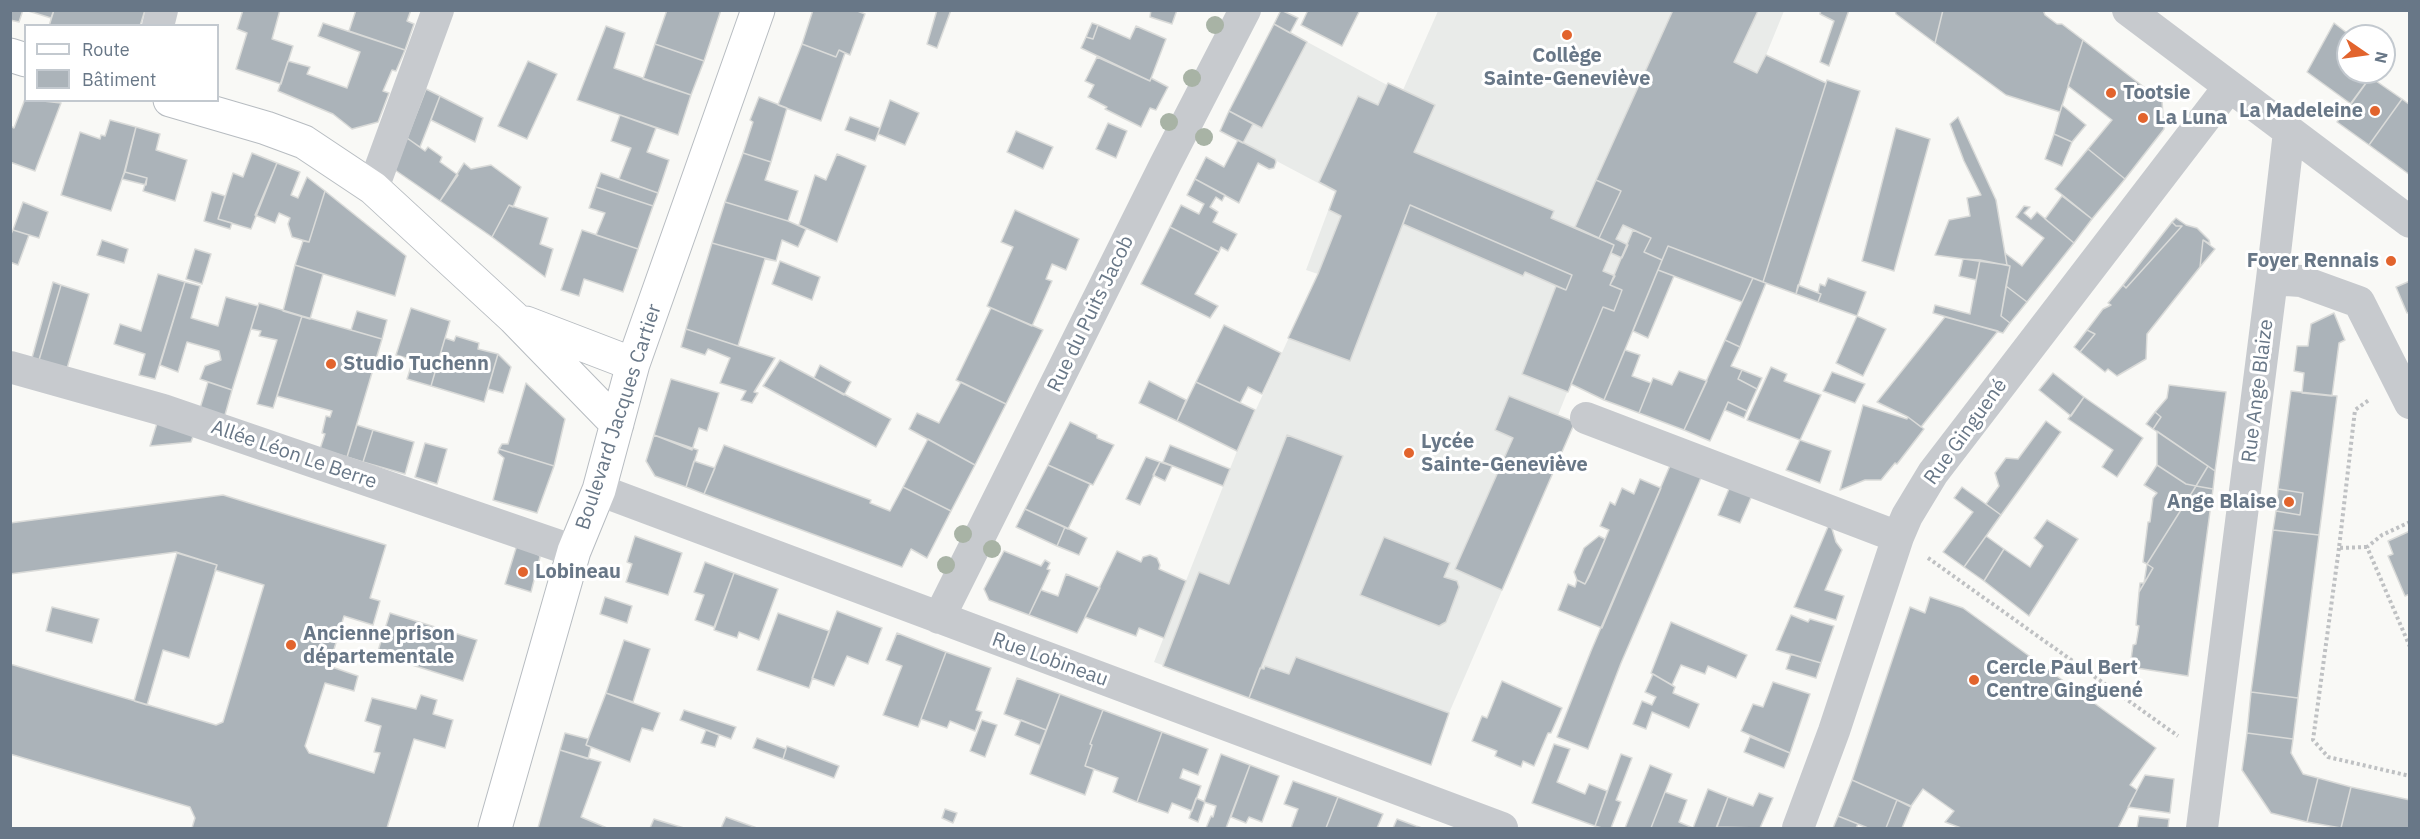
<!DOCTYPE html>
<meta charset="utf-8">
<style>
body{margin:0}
#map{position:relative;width:2420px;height:839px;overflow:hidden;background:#f9f9f6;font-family:"IBM Plex Sans",sans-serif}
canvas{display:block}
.frame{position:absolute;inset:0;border:12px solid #687787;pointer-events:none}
.legend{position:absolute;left:24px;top:24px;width:195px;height:78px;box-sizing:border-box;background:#fff;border:2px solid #c3c9cf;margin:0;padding:8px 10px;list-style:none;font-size:18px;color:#687787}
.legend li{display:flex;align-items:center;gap:12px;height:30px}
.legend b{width:30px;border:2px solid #c3c9cf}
.north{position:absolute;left:2336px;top:24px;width:60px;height:60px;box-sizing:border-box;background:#fff;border:2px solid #c3c9cf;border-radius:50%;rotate:103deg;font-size:16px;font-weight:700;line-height:24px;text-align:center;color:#687787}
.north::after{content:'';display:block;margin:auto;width:21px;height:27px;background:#e2642d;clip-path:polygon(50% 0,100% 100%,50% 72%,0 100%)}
</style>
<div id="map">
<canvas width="2420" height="839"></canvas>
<div class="frame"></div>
<ul class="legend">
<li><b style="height:8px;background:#fff"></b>Route</li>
<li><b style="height:16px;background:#abb3b9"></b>Bâtiment</li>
</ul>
<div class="north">N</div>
</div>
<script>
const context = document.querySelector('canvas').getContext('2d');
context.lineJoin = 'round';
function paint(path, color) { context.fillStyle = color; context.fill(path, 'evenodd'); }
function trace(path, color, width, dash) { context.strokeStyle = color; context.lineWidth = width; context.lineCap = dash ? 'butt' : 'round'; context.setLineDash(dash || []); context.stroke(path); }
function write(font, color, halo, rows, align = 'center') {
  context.font = font + ' "IBM Plex Sans",sans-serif'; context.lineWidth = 6; context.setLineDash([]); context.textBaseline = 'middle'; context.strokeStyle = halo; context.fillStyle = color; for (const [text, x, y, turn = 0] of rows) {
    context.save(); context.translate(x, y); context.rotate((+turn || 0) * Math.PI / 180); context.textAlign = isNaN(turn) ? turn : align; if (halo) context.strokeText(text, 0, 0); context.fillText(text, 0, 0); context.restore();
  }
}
const built = new Path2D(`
 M1438 11H1784L1766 55 1826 83 1763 282 1668 246 1662 260 1644 252 1650 238 1633 230 1558 415 1575 422 1449 713 1431 765 1154 662 1237 451 1318 274 1306 270 1335 192 1220 131 1274 24 1387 85 1388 83 1403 90Z`);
const building = new Path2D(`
 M10 10H23L19 22 10 20Z
 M25 10H54L51 18Z
 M54 10H145L140 26H49Z
 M243 10H280L272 39 293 46 281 84 236 69 247 33 237 29Z
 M356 10H411L407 21 414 24 405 50 349 31Z
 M667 10H721L704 61 655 44Z
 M813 10H855L865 14 850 55 839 50 836 57 802 44Z
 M937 10H951L937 48 927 44Z
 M1151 10H1177L1172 24 1150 17Z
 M1281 10 1298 18 1290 33 1274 24Z
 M1308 10H1360L1342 46 1301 25Z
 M1673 10 1758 11 1734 62 1757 73 1766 55 1826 83 1763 282 1668 246 1662 260 1644 252 1651 238 1623 225 1616 239 1628 245 1622 258 1611 253 1614 245 1599 238 1621 191 1596 180Z
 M1821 10H1849L1829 66 1820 62 1834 21 1820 14Z
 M1895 10H1943L1935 43 1896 14Z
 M1943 10H2043L2045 15 2057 24H2062L2083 40 2060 112 2006 95 1935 43Z
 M323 23 405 50 396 71 392 70 383 91 389 93 378 122 352 129 333 114 278 91 288 61 310 67 307 74 347 88 360 52 318 36Z
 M1092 23 1098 25 1093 39 1086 37Z
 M2334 23 2351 36H2348V72H2374L2351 104 2307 72Z
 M1274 24 1307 42 1262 128 1229 111Z
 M1098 25 1130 39 1136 26 1166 39 1150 81 1081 48 1086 37 1093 39Z
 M606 26 625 33 614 68 691 95 678 135 577 100Z
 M2083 40 2162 101 2164 129 2125 179 2088 149 2112 120 2068 86Z
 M655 44 704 61 691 95 643 79Z
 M802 44 836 57 839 50 845 53 821 121 778 105Z
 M1097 57 1150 81 1151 78 1168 87 1156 110 1150 108 1141 127 1105 109 1107 107 1088 97 1094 85 1085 81Z
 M528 61 557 74 527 139 498 126Z
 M2374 72 2382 73 2376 81 2402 99 2369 145 2337 122Z
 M1827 80 1860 91 1796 294 1763 282Z
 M1388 83 1435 105 1414 152 1554 211 1551 218 1614 245 1603 271 1615 276 1610 285 1622 290 1614 311 1603 307 1568 392 1522 374 1556 286 1566 290 1572 275 1410 205 1350 361 1288 338 1318 274 1341 216 1329 210 1336 191 1319 182 1358 96 1378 105Z
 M426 89 440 96 420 147 407 138Z
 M440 96 483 118 475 142 431 120Z
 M759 97 787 108 771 162 743 153 753 122 750 120Z
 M25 99 61 103 35 171 10 162V126L14 128Z
 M2402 99 2410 105V175L2369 145Z
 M890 100 919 113 905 145 878 134Z
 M2062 105 2086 125 2072 142 2054 134Z
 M1229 111 1253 124 1243 143 1220 131Z
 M620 115 656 128 647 152 669 160 658 193 619 179 631 148 611 141Z
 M850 117 880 128 875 141 845 130Z
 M1958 117 1996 200 2007 265 1935 255 1949 220 1970 216 1967 198 1981 195 1964 161 1950 124Z
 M110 120 136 127 124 173 111 211 61 195 80 132 100 139 101 135 105 136Z
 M1108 123 1127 131 1116 158 1096 149Z
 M136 127 160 134 156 150 187 160 175 201 143 191 147 178 125 172Z
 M1896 128 1930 139 1894 271 1862 261Z
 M1016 131 1053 147 1043 169 1007 152Z
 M2054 134 2072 142 2062 166 2045 159Z
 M407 138 425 151 428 147 442 157 440 162 458 175 440 201 395 170Z
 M1238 140 1275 159 1276 162 1274 168 1269 169 1258 163 1239 203 1195 179 1206 157 1224 167Z
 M2088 149 2125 179 2092 219 2055 189Z
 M252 153 277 163 251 229 218 219 233 173 243 177Z
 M743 153 771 162 765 180 798 191 788 221 725 202Z
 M837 154 866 166 837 242 799 225 815 175 826 180Z
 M277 163 300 172 291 195 298 198 307 177 325 191 309 242 292 237 288 224 290 218 279 213 275 223 255 215Z
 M464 163 471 169 491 165 521 187 513 207 509 205 492 237 440 201Z
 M125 172 147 178 146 185 122 179Z
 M601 173 658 193 653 206 596 187Z
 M1195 179 1225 195 1222 201 1216 197 1210 207 1218 212 1213 222 1237 234 1228 251 1221 247 1219 252 1170 227 1181 205 1199 214 1204 204 1187 195Z
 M1596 180 1621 191 1599 238 1575 227Z
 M596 187 653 206 638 249 596 235 605 213 589 208Z
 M325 191 406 256 395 296 295 265 303 241 309 242Z
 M212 192 225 196 218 219 232 223 230 229 204 221Z
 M2062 196 2092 219 2074 243 2045 219Z
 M23 202 48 212 39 238 13 230Z
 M725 202 788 221 806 229 798 247 782 240 776 261 712 243Z
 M509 205 548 218 540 244 553 249 545 277 492 237Z
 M1410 205 1572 275 1566 290 1525 272 1523 276 1403 224Z
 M2024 206 2030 207 2024 213 2031 219 2037 212 2074 243 2027 302 2006 286 2010 266 2007 265 2005 253 2022 266 2044 238 2016 217Z
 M1015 210 1079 239 1066 270 1052 264 1046 279 1052 281 1032 326 987 306 1013 247 1001 242Z
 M2176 218 2186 225 2197 228 2209 240 2210 244 2203 240 2200 267 2147 334 2146 359 2117 376 2108 369 2105 372 2080 352 2095 334 2087 330 2103 309 2111 305 2108 303 2123 285 2126 288 2182 226H2176L2172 222Z
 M2172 222 2176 226H2182L2126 288 2123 285Z
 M1170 227 1219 252 1195 294 1218 306 1210 318 1141 284Z
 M13 230 29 235 18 265 10 262V236Z
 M582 230 638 249 623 292 584 279 579 296 561 290Z
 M1633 230 1651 238 1644 252 1662 260 1604 400 1571 384 1603 307 1614 311 1622 290 1610 285Z
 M102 240 128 249 124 263 97 255Z
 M2203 240 2215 249 2200 267Z
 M712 243 776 261 765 259 738 346 686 329Z
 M1668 246 1753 278 1742 302 1658 270Z
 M195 249 211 254 202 284 186 279Z
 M1963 259 1980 260 1976 280 1959 276Z
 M1980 260 2010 266 2001 316 2010 323 2003 333 1933 313 1935 305 1970 314Z
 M780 261 820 277 812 300 772 284Z
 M295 265 323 274 310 319 283 311Z
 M1658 270 1674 276 1648 338 1633 331Z
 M158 274 185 282 155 379 139 375 145 354 114 344 120 324 141 331Z
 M1753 278 1766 283 1740 347 1725 340Z
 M1828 278 1866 292 1857 316 1818 302 1821 294 1818 293 1820 284 1825 286Z
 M2410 281V312L2407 313 2396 287Z
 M53 282 61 285 37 367 30 365Z
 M185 282 200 286 191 318 218 326 226 297 258 306 232 390 200 379 205 366 221 360 219 351 187 342 178 372 160 365Z
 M61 285 89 294 65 375 37 367Z
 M1798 285 1821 294 1818 302 1796 294Z
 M2006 286 2027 302 2010 323 2001 316Z
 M259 303 302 316 273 408 257 404 277 340 259 336 261 331 251 329Z
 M411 308 450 321 431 386 407 379 413 360 396 355Z
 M991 308 1043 330 1006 404 956 380Z
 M357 311 387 320 382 339 351 330Z
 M2334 313 2345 340 2339 343 2332 396 2302 393 2304 373 2294 371 2297 346H2308L2311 324Z
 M302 316 382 339 347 457 320 449 325 434 322 433 326 416 330 417 332 411 277 396Z
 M1857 316 1886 329 1863 376 1836 363Z
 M1945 317 1998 331 1921 427 1908 417 1877 402Z
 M1224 325 1281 353 1262 394 1248 387 1240 403 1196 382Z
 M686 329 775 358 754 392 758 393 752 403 741 400 746 391 720 383 730 358 708 349 705 355 681 347Z
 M2087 330 2095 334 2080 352 2074 347Z
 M456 336 479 343 478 349 498 354 484 402 431 386 445 338 454 341Z
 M1725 340 1740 347 1731 366 1742 370 1738 379 1757 389 1747 411 1728 402 1710 441 1684 430Z
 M1625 350 1640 355 1632 376 1651 383 1639 413 1604 400Z
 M498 354 511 367 503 393 488 389Z
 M780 360 891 419 876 447 763 386Z
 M820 365 851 382 844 395 814 378Z
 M1771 367 1787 374 1784 381 1821 395 1800 440 1747 420Z
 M1742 370 1762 378 1757 389 1738 379Z
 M1679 371 1707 381 1684 430 1639 413 1653 378 1672 385Z
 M1832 372 1865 384 1855 403 1823 391Z
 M2053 373 2084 397 2071 416 2039 390Z
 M671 379 719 393 707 431 699 428 692 450 654 435Z
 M1149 381 1186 400 1177 421 1139 403Z
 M208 382 232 390 223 422 198 415Z
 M961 382 1006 404 975 465 909 429 917 413 939 423Z
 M1196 382 1255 410 1237 451 1177 421Z
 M526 383 565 419 554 466 499 449 502 444H508Z
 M2169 385 2226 392 2215 471 2153 429 2161 417 2155 412 2167 398Z
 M2291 391 2337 396 2319 535 2273 530 2276 511 2300 515 2303 493 2278 489Z
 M1509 396 1575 422 1502 590 1455 569 1513 438 1495 430Z
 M2084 397 2143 438 2117 477 2102 467 2113 450 2068 419Z
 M1728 402 1747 411 1744 418 1725 410Z
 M1863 405 1907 419 1908 417 1924 429 1897 464 1895 463 1881 480H1865L1840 490Z
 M2155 412 2161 417 2153 429 2146 424Z
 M158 420 195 431 191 442 150 446Z
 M2046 421 2061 432 2001 515 1986 504 1999 486 1995 473 2006 458 2018 459Z
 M1070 422 1097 435V438L1114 445 1093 485 1048 465Z
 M357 425 373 430 363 462 347 457Z
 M373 430 414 442 405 474 363 462Z
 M2157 431 2208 466 2196 486 2186 484 2157 465Z
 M654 435 698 450 686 487 655 476 646 461Z
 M1287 435 1343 456 1249 698 1163 666 1199 572 1229 584Z
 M928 439 975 465 951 511 903 487Z
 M1800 440 1831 451 1820 483 1786 470Z
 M425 443 447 449 437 484 415 477Z
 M724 445 871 500 870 503 890 511 903 487 951 511 927 558 911 549 902 567 704 494Z
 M1170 445 1230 469 1223 486 1163 462Z
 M499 449 554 466 537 513 493 500 504 458 498 453Z
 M1146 457 1160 462 1140 505 1126 499Z
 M694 461 715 468 704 494 686 487Z
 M1672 461 1703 473 1621 663 1588 749 1557 737 1591 651Z
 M1160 462 1172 466 1165 481 1153 475Z
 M1048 465 1090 484 1068 529 1025 509Z
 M2157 465 2186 484 2196 486 2147 564 2143 562 2148 522H2150L2153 498 2157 493 2144 485Z
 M2208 466 2215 471 2213 489 2196 486Z
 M1640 479 1661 488 1602 628 1558 610 1568 584 1575 587 1577 580 1585 584 1589 577 1609 530 1600 526 1610 502 1615 505 1622 488 1634 494Z
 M1731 484 1753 493 1740 523 1718 515Z
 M2196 486 2213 489 2188 676 2130 667 2133 645 2136 644 2139 626 2136 625 2139 592 2153 568 2147 564Z
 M1962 487 2001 515 1964 567 1943 552 1973 512 1954 498Z
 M2278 489 2303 493 2300 515 2276 511Z
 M223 495 386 545 370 598 380 601 373 625 344 616 329 666 358 676 354 691 325 683 305 746 309 753 374 773 380 753 374 752 381 726 365 721 372 698 416 709 421 695 437 700 433 714 453 720 445 748 414 739 387 828H192L195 818 190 807 10 754V664L216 725 223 722 264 585 215 570 217 565 176 552 10 574V523Z
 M1025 509 1065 527 1057 546 1016 527Z
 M2047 520 2078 539 2029 616 1984 581 2004 549 2030 567 2043 546 2034 538Z
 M1830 522 1836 542 1842 550 1825 590 1844 596 1836 620 1794 607Z
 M1065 527 1087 538 1079 555 1057 546Z
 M2273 530 2319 535 2298 698 2251 692Z
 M2410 531V594L2405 596 2388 556 2393 554 2388 541Z
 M635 536 682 553 668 595 626 582 632 564 627 562Z
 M1599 536 1605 539 1585 584 1577 580 1574 572 1584 548Z
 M1986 536 2004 549 1984 581 1964 567Z
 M1384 537 1450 563 1444 577 1457 581 1459 587 1446 622 1439 626 1360 595Z
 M517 545 539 555 540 557 531 592 505 584Z
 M1004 551 1041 566 1045 560 1050 563 1047 569 1050 570 1029 615 989 600 984 589Z
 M1117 551 1141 562 1143 557 1150 555 1157 558 1160 565 1159 569 1186 581 1164 638 1139 628 1136 636 1085 617Z
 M177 553 217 565 189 658 163 650 147 705 134 701Z
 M705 562 734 573 714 627 695 620 704 595 694 592Z
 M2147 564 2153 568 2139 592 2140 583H2144Z
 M734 573 778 589 759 640 739 632 737 638 714 630Z
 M1066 574 1100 588 1077 633 1029 615 1041 590 1058 596Z
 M605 597 632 606 627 623 600 614Z
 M1930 597 1963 608 2156 748 2130 785 2137 790 2118 828H1961L1945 822 1954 811 1923 789 1911 806 1852 780 1910 607 1925 613Z
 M52 607 99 619 92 643 46 631Z
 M837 611 882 628 868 664 847 656 834 686 812 678Z
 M390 613 477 640 463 681 377 654Z
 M778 613 829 631 809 688 757 670Z
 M1791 615 1808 622 1810 619 1834 626 1821 663 1776 650Z
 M1671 622 1747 655 1736 678 1708 666 1705 674 1681 665 1672 685 1651 673Z
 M897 633 946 652 918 727 883 715 902 666 886 660Z
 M624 640 650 649 633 702 606 693Z
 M946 652 991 668 976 710 982 712 975 731 950 721 947 728 921 719Z
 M1791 654 1821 663 1816 678 1786 669Z
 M1296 657 1449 713 1431 765 1249 698 1260 668 1264 669 1265 666 1289 674Z
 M1653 674 1675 687 1673 693 1699 704 1689 728 1652 712 1646 729 1633 724 1642 701 1652 705 1656 697 1645 692Z
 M1017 678 1060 694 1046 730 1004 714Z
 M1502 681 1562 708 1551 733H1548L1534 766 1523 761 1521 767 1495 756 1497 751 1472 741 1482 716 1487 718Z
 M1773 682 1810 694 1790 753 1741 731 1753 704 1763 707Z
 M2251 692 2298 698 2293 739 2247 733Z
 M606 693 660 713 653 731 642 728 630 762 586 745Z
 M1060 694 1103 710 1090 744 1092 745 1085 766 1094 769 1085 795 1030 774Z
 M684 710 736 727 731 739 680 720Z
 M1103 710 1162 732 1137 802 1113 792 1118 778 1085 766 1092 745 1090 744Z
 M982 720 997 725 985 757 970 751Z
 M1021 720 1046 730 1040 745 1015 735Z
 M706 730 719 735 715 747 701 743Z
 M1162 732 1208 749 1198 775 1183 769 1180 778 1201 786 1192 811 1172 803 1168 813 1137 802Z
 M565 733 588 739 586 745 591 747 588 759 560 750Z
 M2247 733 2293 739 2291 753 2303 774 2318 778 2307 822 2271 813 2242 770Z
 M1750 737 1790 753 1784 768 1744 752Z
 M757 738 786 749 783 759 753 748Z
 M1554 744 1570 749 1557 782 1585 794 1589 784 1607 791 1595 826 1532 803Z
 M787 746 839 766 834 778 783 759Z
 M560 750 601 762 581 817 607 828H538Z
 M1221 754 1250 765 1226 828H1206L1211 816 1213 817 1216 806 1204 802Z
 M1621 754 1632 758 1616 800 1621 802 1611 828H1602L1595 826Z
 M1250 765 1279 776 1262 822 1249 817 1246 823 1231 817Z
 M1650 765 1672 774 1651 828H1625Z
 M2145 775 2174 779 2170 813 2128 807Z
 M2318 778 2351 787 2341 828 2307 822Z
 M1852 780 1897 800 1886 828H1868L1838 816Z
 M1293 781 1338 797 1326 828H1291L1298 809 1284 804Z
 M2351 787 2410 800V828H2341Z
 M1708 789 1728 797 1716 828H1651L1665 792 1687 800 1679 822 1693 828Z
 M1759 793 1773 798 1760 828 1717 827 1728 797 1753 806Z
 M1338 797 1383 814 1377 828H1326Z
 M1196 798 1205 802 1198 822 1189 818Z
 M1897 800 1911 807 1902 828H1886Z
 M945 809 957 813 953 823 942 818Z
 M1838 816 1858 824 1856 828H1833Z
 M2139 816 2169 819 2168 828H2137Z
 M726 817 757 828H721Z
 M654 819 684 828H650Z
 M1397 819 1416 826 1422 828H1393Z`);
const path = new Path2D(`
 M2410 522 2382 535 2367 547 2410 647
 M2367 547 2339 548 2355 410 2369 400
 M2339 548 2313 740 2328 757 2410 776
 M1928 558 2178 736`);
const street = new Path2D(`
 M2128 10 2410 222
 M158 26 162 10
 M373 188 438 10
 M2272 279 2301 281 2359 302 2410 403
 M10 367 163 410 574 551
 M1586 418 1898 537
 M599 490 1502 828
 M939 618 1165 165 1245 10
 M1798 828 1834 731 1898 537 1907 516 1933 473 2229 87
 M2202 828 2272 279 2289 132`);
const secondary = new Path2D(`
 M10 55 26 60
 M170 100 266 128 304 142 373 188 514 318 617 424
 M526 323 633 364
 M495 828 574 551 599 490 633 364 758 10`);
const trees = [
 [1215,25],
 [1192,78],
 [1169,122],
 [1204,137],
 [963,534],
 [992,549],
 [946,565]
];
const markers = [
 [1567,35,6,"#e2642d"],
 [2111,93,6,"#e2642d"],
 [2375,111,6,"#e2642d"],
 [2143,118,6,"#e2642d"],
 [2391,261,6,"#e2642d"],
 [331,364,6,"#e2642d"],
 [1409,453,6,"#e2642d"],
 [2289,502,6,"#e2642d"],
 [523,572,6,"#e2642d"],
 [291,645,6,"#e2642d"],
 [1974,680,6,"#e2642d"]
];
const poiNames = [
 ["Collège",1567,56,"center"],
 ["Sainte-Geneviève",1567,79,"center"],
 ["Tootsie",2123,93],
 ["La Madeleine",2363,111,"right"],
 ["La Luna",2155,118],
 ["Foyer Rennais",2379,261,"right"],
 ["Studio Tuchenn",343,364],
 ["Lycée",1421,442],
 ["Sainte-Geneviève",1421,465],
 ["Ange Blaise",2277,502,"right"],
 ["Lobineau",535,572],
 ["Ancienne prison",303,634],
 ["départementale",303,657],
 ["Cercle Paul Bert",1986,668],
 ["Centre Ginguené",1986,691]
];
const streetNames = [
 ["Rue du Puits Jacob",1091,314,-64],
 ["Rue Ange Blaize",2258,391,-83],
 ["Boulevard Jacques Cartier",619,417,-72],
 ["Rue Ginguené",1966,432,-54],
 ["Allée Léon Le Berre",294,455,19],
 ["Rue Lobineau",1050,660,20]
];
paint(built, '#e9ebe9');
paint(building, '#abb3b9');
trace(building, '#dadbd9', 1.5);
trace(secondary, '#b7bcc1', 35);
trace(path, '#bfc1c3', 4, [3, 3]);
trace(street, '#c7cace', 32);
trace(secondary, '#fff', 33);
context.fillStyle = '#a8b3a5';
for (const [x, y] of trees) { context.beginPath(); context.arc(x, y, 9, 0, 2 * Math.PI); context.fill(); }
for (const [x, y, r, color] of markers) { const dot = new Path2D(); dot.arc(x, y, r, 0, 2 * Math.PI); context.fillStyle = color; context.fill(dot); trace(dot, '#fff', 2); }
write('bold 20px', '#687787', '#fff', poiNames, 'left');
write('20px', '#687787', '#fff', streetNames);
</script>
